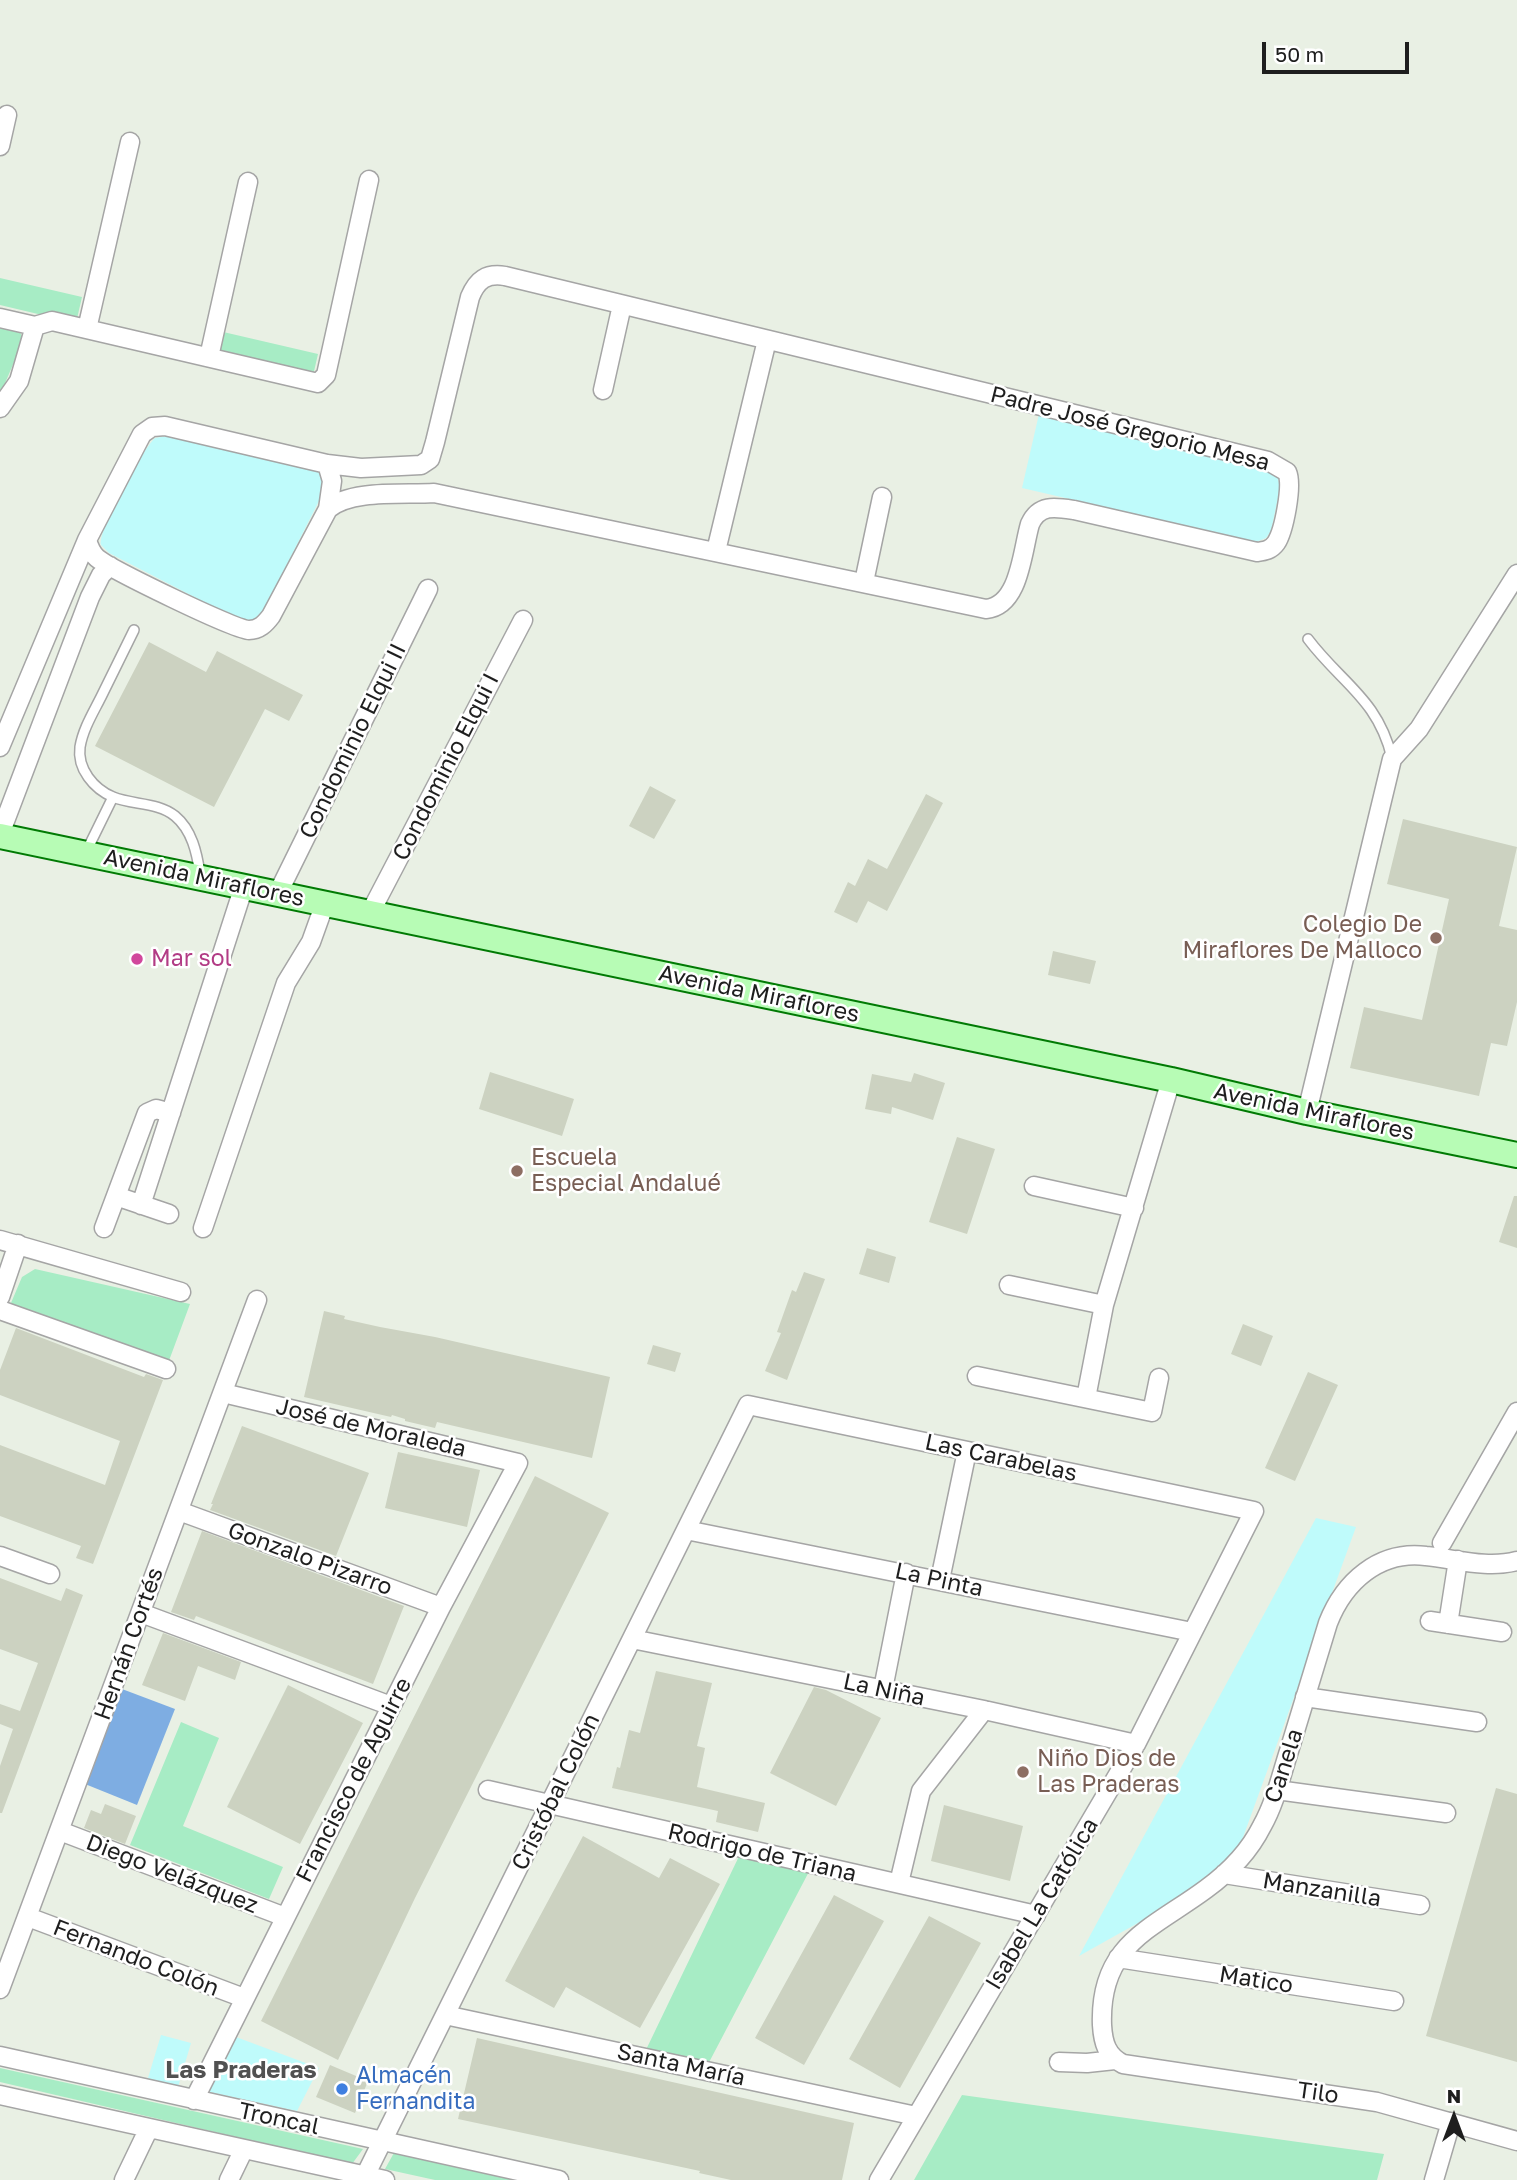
<!DOCTYPE html>
<meta charset="utf-8">
<style>
body{margin:0}
#map{position:relative;width:1517px;height:2180px;overflow:hidden;background:#e9f0e4;font-family:"Golos Text",sans-serif}
canvas{display:block}
.north{position:absolute;left:1419px;top:2082px;width:70px;height:70px;-webkit-text-stroke:5px #fff;paint-order:stroke;rotate:0deg;font-size:19px;font-weight:700;line-height:28px;text-align:center;color:#1e1e1e}
.north::after{content:'';display:block;margin:auto;width:24px;height:32px;background:#1e1e1e;clip-path:polygon(50% 0,100% 100%,50% 72%,0 100%)}
.scale{position:absolute;left:1262px;top:42px;width:147px;height:32px;box-sizing:border-box;border:4px solid #1e1e1e;border-top:0;padding-left:9px;font-size:21px;line-height:24px;white-space:nowrap;color:#1e1e1e;-webkit-text-stroke:5px #fff;paint-order:stroke}
</style>
<div id="map">
<canvas width="1517" height="2180"></canvas>
<div class="north">N</div>
<div class="scale">50 m</div>
</div>
<script>
const context = document.querySelector('canvas').getContext('2d');
context.lineJoin = 'round';
function paint(path, color) { context.fillStyle = color; context.fill(path, 'evenodd'); }
function trace(path, color, width, dash) { context.strokeStyle = color; context.lineWidth = width; context.lineCap = dash ? 'butt' : 'round'; context.setLineDash(dash || []); context.stroke(path); }
function write(font, color, halo, rows, align = 'center') {
  context.font = font + ' "Golos Text",sans-serif'; context.lineWidth = 5; context.setLineDash([]); context.textBaseline = 'middle'; context.strokeStyle = halo; context.fillStyle = color; for (const [text, x, y, turn = 0] of rows) {
    context.save(); context.translate(x, y); context.rotate((+turn || 0) * Math.PI / 180); context.textAlign = isNaN(turn) ? turn : align; if (halo) context.strokeText(text, 0, 0); context.fillText(text, 0, 0); context.restore();
  }
}
const grass = new Path2D(`
 M0 278 82 297 76 323 0 305Z
 M0 324C11 327 22 328 23 341L0 395Z
 M219 331 318 354 312 380 213 357Z
 M35 1269 190 1304 167 1366 8 1310 22 1277Z
 M181 1722 219 1738 183 1826 283 1867 269 1899 130 1845Z
 M743 1848 813 1864 705 2070 643 2056Z
 M0 2068 363 2149 352 2164 0 2082Z
 M962 2095 1384 2154 1377 2180H914Z
 M395 2151 521 2180H435L385 2169Z`);
const park = new Path2D(`
 M1039 414 1271 472 1278 478 1280 488 1271 531 1266 538 1256 542 1022 488Z
 M167 436 312 470 318 472 324 478 323 493 264 610 252 621 235 618 109 553 101 545C98 529 142 450 155 438Z
 M1316 1518 1356 1527 1238 1851 1188 1895 1079 1956Z
 M161 2035 191 2043 178 2087 148 2078Z
 M236 2037 319 2068 297 2111 205 2091Z`);
const pitch = new Path2D(`
 M122 1689 175 1709 137 1805 85 1784Z`);
const building = new Path2D(`
 M149 642 206 672 217 651 303 695 289 721 265 709 214 807 95 746Z
 M650 786 676 800 654 839 629 826Z
 M926 794 943 803 887 911 868 901 857 923 834 912 848 882 855 886 868 859 887 869Z
 M1403 819 1517 847 1499 926 1517 930V1002L1507 1046 1491 1043 1479 1096 1350 1068 1364 1007 1422 1020 1449 899 1387 884Z
 M1053 951 1096 961 1090 984 1048 975Z
 M490 1072 574 1099 562 1136 479 1109Z
 M914 1073 945 1083 933 1120 892 1107 891 1114 865 1109 872 1074 911 1082Z
 M957 1137 995 1149 967 1234 929 1222Z
 M1514 1196H1517V1248L1499 1242Z
 M867 1248 896 1257 889 1283 859 1274Z
 M804 1272 825 1279 787 1380 765 1371 781 1333 777 1332 792 1290 796 1292Z
 M324 1311 345 1316 344 1319 380 1327 435 1337 610 1377 592 1458 437 1422 435 1428 405 1421V1419L392 1415 391 1417 304 1397Z
 M1243 1324 1273 1336 1261 1366 1231 1354Z
 M16 1328 144 1377 146 1374 163 1380 93 1564 76 1558 81 1546 0 1516V1445L105 1485 120 1441 0 1395V1370Z
 M653 1345 681 1353 675 1372 647 1364Z
 M1308 1372 1338 1385 1295 1481 1265 1468Z
 M242 1426 369 1473 336 1556 210 1510 213 1504H211Z
 M398 1452 480 1470 467 1527 385 1508Z
 M535 1476 609 1513 415 1898 338 2060 261 2021Z
 M202 1531 404 1606 373 1684 196 1616 194 1620 171 1612Z
 M0 1578 61 1601 66 1588 83 1595 2 1813H0V1766L13 1729 0 1724V1704L20 1711 38 1663 0 1649Z
 M163 1633 241 1662 235 1680 198 1666 185 1701 142 1685Z
 M656 1671 712 1683 697 1746 705 1748 697 1787 765 1803 758 1832 716 1822 718 1811 612 1788 617 1767 620 1768 629 1730 640 1733Z
 M288 1685 363 1723 300 1844 227 1807Z
 M814 1687 826 1690 881 1718 836 1806 770 1773Z
 M1496 1788 1517 1794V2062L1426 2036Z
 M105 1804 136 1816 125 1844 84 1828 91 1810 101 1814Z
 M944 1805 1023 1826 1010 1881 931 1861Z
 M583 1836 659 1878 670 1858 720 1884 640 2028 566 1987 554 2008 505 1981Z
 M834 1895 884 1921 804 2065 755 2038Z
 M929 1916 981 1943 900 2088 849 2059Z
 M477 2038 854 2123 842 2180H731L699 2173 700 2171 458 2119Z
 M330 2065 368 2081 355 2113 316 2097Z`);
const service = new Path2D(`
 M134 630C123 652 112 675 101 697 93 713 83 729 80 747 77 769 94 789 113 797 132 805 158 802 175 816 192 830 197 853 200 874
 M1308 639C1341 683 1378 699 1392 758
 M86 852 113 797`);
const minor = new Path2D(`
 M0 146 7 115
 M0 318 35 326 52 321 318 383 326 375 369 180
 M87 329 130 142
 M209 357 248 182
 M603 390 622 305
 M0 408 19 381 35 326
 M327 464 332 481 328 509
 M716 551 767 340
 M864 582 882 497
 M0 747 87 540 142 434 152 427 165 426 327 464 361 468 421 465 430 459 435 442 470 297C477 280 486 273 505 276L1268 461 1287 472C1293 485 1284 531 1276 543 1271 550 1265 551 1257 552L1074 510C1055 507 1039 504 1030 524 1022 551 1020 606 986 609L434 493C404 495 351 489 328 509L271 616C265 624 259 630 249 630 235 630 110 569 97 558 91 553 89 547 87 540
 M0 834 90 597 101 575 110 566
 M278 893 428 589
 M370 913 523 620
 M1307 1112 1392 759 1419 729 1517 574
 M1034 1186 1134 1208
 M116 1196 169 1214
 M141 1205 244 886
 M104 1228 147 1113 156 1109 171 1113
 M203 1228 286 983 311 942 325 903
 M0 1240 181 1292
 M1009 1285 1104 1305
 M0 1297 18 1244
 M0 1310 166 1369
 M977 1376 1152 1412 1159 1378
 M1086 1398 1104 1305 1171 1080
 M179 1511 441 1607
 M686 1530 1192 1632
 M1442 1543 1517 1412
 M0 1556 50 1574
 M1517 1561C1487 1569 1456 1559 1426 1556 1379 1550 1344 1582 1328 1623 1315 1666 1302 1708 1289 1751 1281 1776 1275 1803 1262 1826 1249 1852 1228 1873 1206 1889 1152 1929 1099 1944 1102 2025 1103 2043 1107 2056 1123 2064L1377 2102 1517 2141
 M940 1580 967 1451
 M141 1613 391 1706
 M1430 1621 1502 1632
 M1448 1624 1458 1560
 M632 1639 984 1710 1136 1744
 M883 1689 906 1573
 M1305 1697 1477 1722
 M488 1790 1036 1915
 M1277 1790 1446 1813
 M60 1831 285 1917
 M1224 1874 1420 1905
 M899 1883 921 1791 984 1710
 M28 1917 244 1998
 M1118 1958 1394 2001
 M0 1989 257 1300
 M445 2015 916 2116
 M0 2056 559 2180
 M1059 2062 1087 2063 1115 2060
 M0 2095 385 2180
 M194 2100 441 1607 518 1463 223 1393
 M124 2180 149 2128
 M229 2180 244 2149
 M363 2180 748 1405 1254 1511 1136 1744 879 2180
 M1434 2180 1451 2122`);
const secondary = new Path2D(`
 M0 836 1171 1080 1307 1112 1517 1155`);
const markers = [
 [1436,938,7,"#8d6e63"],
 [137,959,7,"#d1479c"],
 [517,1171,7,"#8d6e63"],
 [1023,1772,7,"#8d6e63"],
 [342,2089,7,"#3f7fe0"]
];
const streetNames = [
 ["Padre José Gregorio Mesa",1130,429,14],
 ["Condominio Elqui II",353,741,-64],
 ["Condominio Elqui I",446,767,-63],
 ["Avenida Miraflores",204,878,12],
 ["Avenida Miraflores",759,994,12],
 ["Avenida Miraflores",1314,1112,12],
 ["José de Moraleda",371,1428,13],
 ["Las Carabelas",1001,1458,12],
 ["Gonzalo Pizarro",310,1559,20],
 ["La Pinta",939,1580,12],
 ["Hernán Cortés",129,1644,-70],
 ["La Niña",884,1690,12],
 ["Canela",1284,1766,-72],
 ["Francisco de Aguirre",354,1780,-63],
 ["Cristóbal Colón",556,1792,-64],
 ["Rodrigo de Triana",762,1853,13],
 ["Diego Velázquez",172,1874,21],
 ["Manzanilla",1322,1890,9],
 ["Isabel La Católica",1042,1904,-59],
 ["Fernando Colón",136,1958,21],
 ["Matico",1256,1980,9],
 ["Santa María",681,2065,12],
 ["Tilo",1318,2093,8],
 ["Troncal",279,2119,12]
];
const educationNames = [
 ["Colegio De",1422,925,"right"],
 ["Miraflores De Malloco",1422,951,"right"],
 ["Escuela",531,1158],
 ["Especial Andalué",531,1184],
 ["Niño Dios de",1037,1759],
 ["Las Praderas",1037,1785]
];
const hotelNames = [
 ["Mar sol",151,959]
];
const shopNames = [
 ["Almacén",356,2076],
 ["Fernandita",356,2102]
];
const neighbourhoodNames = [
 ["Las Praderas",241,2070]
];
paint(grass, '#a7ecc5');
paint(park, '#bffbfb');
paint(pitch, '#7eade2');
paint(building, '#ccd2c1');
trace(service, '#a5a5a5', 12);
trace(minor, '#a5a5a5', 21);
trace(secondary, '#017a04', 28);
trace(service, '#fff', 9);
trace(minor, '#fff', 18);
trace(secondary, '#b7fcb5', 24);
for (const [x, y, r, color] of markers) { const dot = new Path2D(); dot.arc(x, y, r, 0, 2 * Math.PI); context.fillStyle = color; context.fill(dot); trace(dot, '#fff', 2.5); }
write('23px', '#1e1e1e', '#fff', streetNames);
write('23px', '#785e54', '#fff', educationNames, 'left');
write('23px', '#b23c85', '#fff', hotelNames, 'left');
write('23px', '#366cbe', '#fff', shopNames, 'left');
write('bold 24px', '#515151', '#fff', neighbourhoodNames);
</script>
